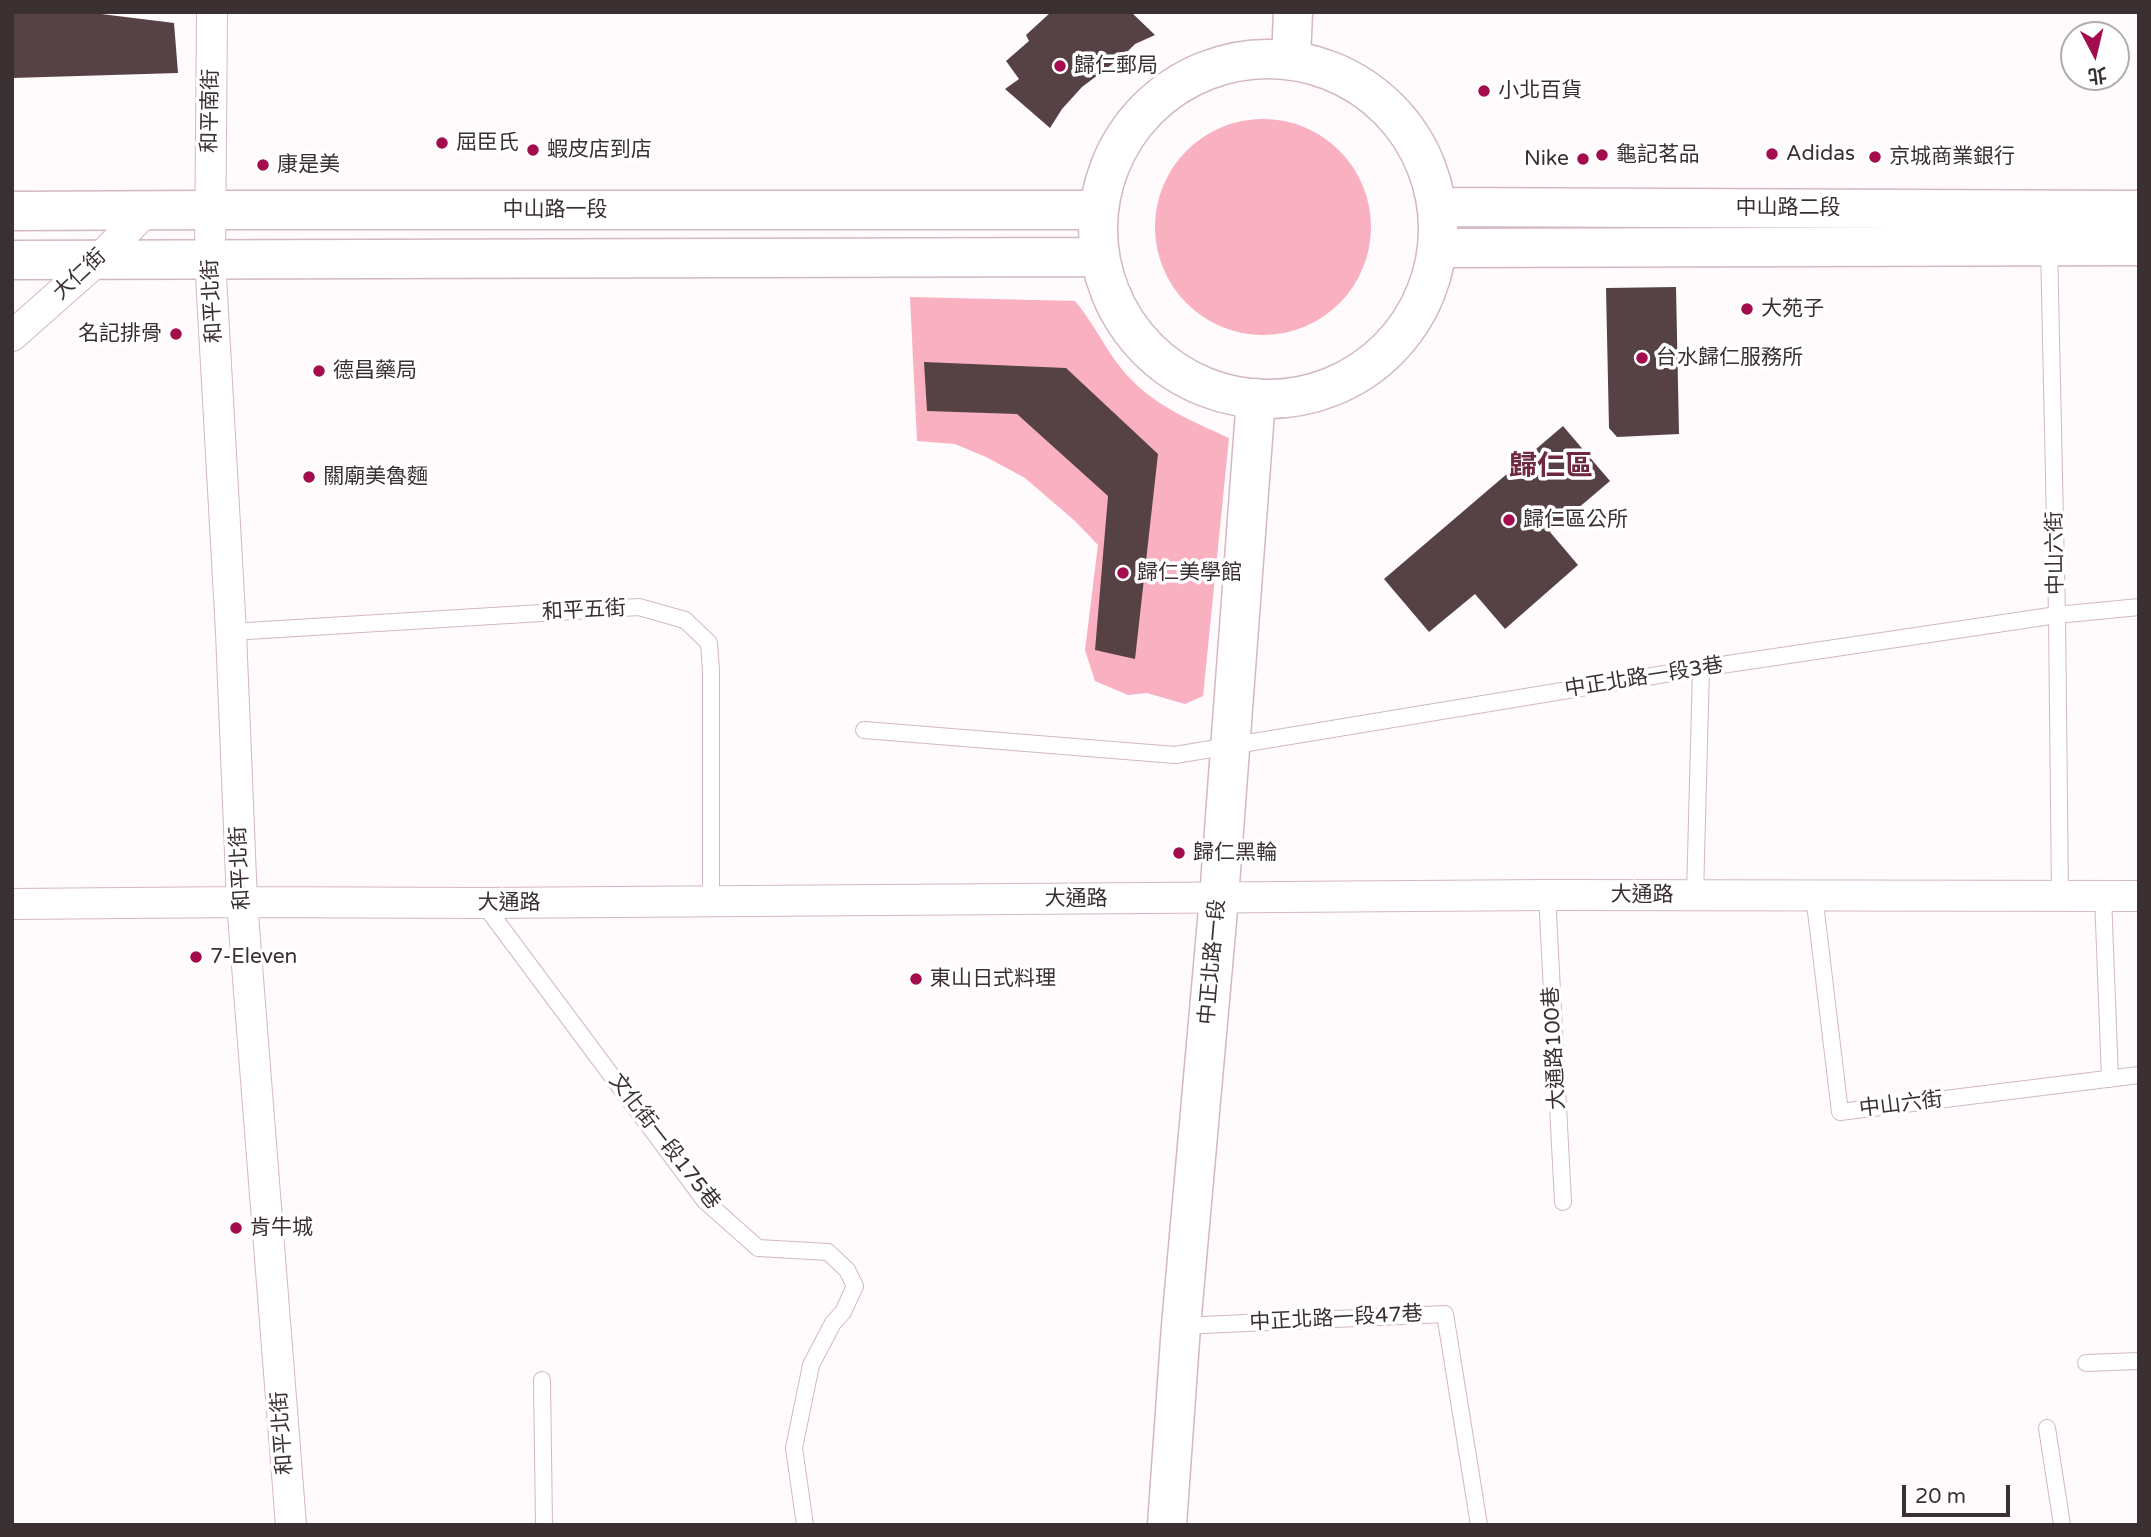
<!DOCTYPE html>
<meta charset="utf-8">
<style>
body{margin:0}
#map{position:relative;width:2151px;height:1537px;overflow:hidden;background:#fffafb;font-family:"Varela Round","Noto Sans TC",sans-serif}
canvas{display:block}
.frame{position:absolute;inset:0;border:14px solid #3a3032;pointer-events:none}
.north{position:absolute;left:2060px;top:21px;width:70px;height:70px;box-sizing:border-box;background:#fff;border:2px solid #b0acad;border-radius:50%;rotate:173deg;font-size:19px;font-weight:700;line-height:28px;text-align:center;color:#3a3032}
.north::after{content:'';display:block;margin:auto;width:24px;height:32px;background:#a30d4d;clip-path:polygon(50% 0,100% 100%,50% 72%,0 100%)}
.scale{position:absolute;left:1902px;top:1485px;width:108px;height:32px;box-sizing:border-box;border:4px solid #3a3032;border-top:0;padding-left:9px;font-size:21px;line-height:24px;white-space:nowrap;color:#3a3032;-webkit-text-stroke:5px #fff;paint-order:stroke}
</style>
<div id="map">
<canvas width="2151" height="1537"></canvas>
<div class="frame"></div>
<div class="north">北</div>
<div class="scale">20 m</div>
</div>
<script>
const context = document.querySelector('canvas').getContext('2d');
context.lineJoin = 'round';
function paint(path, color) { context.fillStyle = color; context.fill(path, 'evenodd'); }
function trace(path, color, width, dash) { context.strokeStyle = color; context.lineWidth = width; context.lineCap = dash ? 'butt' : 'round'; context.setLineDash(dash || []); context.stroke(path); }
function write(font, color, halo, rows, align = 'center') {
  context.font = font + ' "Varela Round","Noto Sans TC",sans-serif'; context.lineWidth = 7; context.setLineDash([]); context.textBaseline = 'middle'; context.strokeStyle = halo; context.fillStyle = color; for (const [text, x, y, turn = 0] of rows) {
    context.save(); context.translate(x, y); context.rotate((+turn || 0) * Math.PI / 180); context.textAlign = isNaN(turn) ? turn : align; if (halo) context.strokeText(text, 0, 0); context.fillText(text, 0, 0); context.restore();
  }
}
const green = new Path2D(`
 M1155 227a108 108 0 1 1 216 0a108 108 0 1 1-216 0Z
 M910 297 1075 301C1093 322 1104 347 1121 368 1149 404 1190 420 1229 438L1203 696 1185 704 1147 693 1128 695 1095 681 1085 650 1098 545 1075 521 1025 478 986 457 955 444 917 441Z`);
const building = new Path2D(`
 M12 12H85L174 23 178 73 12 78Z
 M1051 12H1077L1079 14 1081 12H1131L1155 35 1135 44 1123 56 1082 87 1062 109 1050 128 1005 89 1019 79 1006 61 1029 41 1026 35Z
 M1676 287 1679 434 1617 437 1609 428 1606 288Z
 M924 362 1066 368 1158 454 1135 659 1095 650 1108 496 1017 414 927 411Z
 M1563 426 1610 481 1550 532 1578 565 1505 629 1475 594 1429 632 1384 579Z`);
const lane = new Path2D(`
 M2049 245 2057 615 2060 897
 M231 632 639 607 685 620 709 643 711 671V902
 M864 730 1175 755 1701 668 2057 615 2139 607
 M1547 895 1563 1202
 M1695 895 1701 668
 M1814 895 1840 1112 2139 1075
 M2103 896 2110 1079
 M483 903 705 1201 758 1248 828 1252 847 1270 855 1286 843 1312 833 1323 811 1365 794 1448 805 1525
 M1181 1326 1445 1314 1479 1525
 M2086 1363 2139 1361
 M542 1380 544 1525
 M2047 1428 2062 1525`);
const street = new Path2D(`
 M212 12 210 258 231 632 242 902 291 1525
 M12 336 99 259 146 211
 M12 904 242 902 483 903 1547 895 2139 896`);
const secondary = new Path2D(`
 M1098 229a170 170 0 1 1 340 0a170 170 0 1 1-340 0Z
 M1291 60 1293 12
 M1437 207 2139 210
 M12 211 210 210H1098
 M1438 248 2139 246
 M12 260 1097 257
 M1167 1525 1181 1326 1219 898 1256 398`);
const markers = [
 [1060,66,7,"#a30d4d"],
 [1484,91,7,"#a30d4d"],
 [442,143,7,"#a30d4d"],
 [533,150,7,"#a30d4d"],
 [1772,154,7,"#a30d4d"],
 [1602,155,7,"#a30d4d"],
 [1875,157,7,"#a30d4d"],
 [1583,159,7,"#a30d4d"],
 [263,165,7,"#a30d4d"],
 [1747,309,7,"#a30d4d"],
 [176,334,7,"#a30d4d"],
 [1642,358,7,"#a30d4d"],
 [319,371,7,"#a30d4d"],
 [309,477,7,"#a30d4d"],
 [1509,520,7,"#a30d4d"],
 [1123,573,7,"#a30d4d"],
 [1179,853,7,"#a30d4d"],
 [196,957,7,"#a30d4d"],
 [916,979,7,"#a30d4d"],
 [236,1228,7,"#a30d4d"]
];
const poiNames = [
 ["歸仁郵局",1074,66],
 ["小北百貨",1498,91],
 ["屈臣氏",456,143],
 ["蝦皮店到店",547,150],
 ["Adidas",1786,154],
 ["龜記茗品",1616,155],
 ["京城商業銀行",1889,157],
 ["Nike",1569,159,"right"],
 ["康是美",277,165],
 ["大苑子",1761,309],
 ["名記排骨",162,334,"right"],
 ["台水歸仁服務所",1656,358],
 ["德昌藥局",333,371],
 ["關廟美魯麵",323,477],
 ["歸仁區公所",1523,520],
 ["歸仁美學館",1137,573],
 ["歸仁黑輪",1193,853],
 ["7-Eleven",210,957],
 ["東山日式料理",930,979],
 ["肯牛城",250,1228]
];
const streetNames = [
 ["和平南街",211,111,-89],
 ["中山路二段",1788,208],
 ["中山路一段",555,210],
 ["大仁街",80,275,-43],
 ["和平北街",213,301,-93],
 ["中山六街",2056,553,-91],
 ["和平五街",584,611,-3],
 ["中正北路一段3巷",1644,678,-9],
 ["和平北街",241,868,-93],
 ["大通路",1642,895],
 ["大通路",1076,899],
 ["大通路",509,903],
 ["中正北路一段",1213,962,-85],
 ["大通路100巷",1555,1048,-93],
 ["中山六街",1901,1105,-7],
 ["文化街一段175巷",664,1142,52],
 ["中正北路一段47巷",1336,1319,-3],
 ["和平北街",283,1433,-94]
];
const districtNames = [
 ["歸仁區",1551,468]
];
paint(green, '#f9b0c0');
paint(building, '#564145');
trace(lane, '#d3b9be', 18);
trace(street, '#d3b9be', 32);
trace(secondary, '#d3b9be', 41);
trace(lane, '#fff', 16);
trace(street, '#fff', 30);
trace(secondary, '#fff', 38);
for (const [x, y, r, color] of markers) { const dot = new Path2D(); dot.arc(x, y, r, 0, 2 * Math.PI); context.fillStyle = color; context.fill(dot); trace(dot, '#fff', 2.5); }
write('21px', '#3a3032', '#fff', poiNames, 'left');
write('21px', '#3a3032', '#fff', streetNames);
write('bold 28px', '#6e293e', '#fff', districtNames);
</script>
